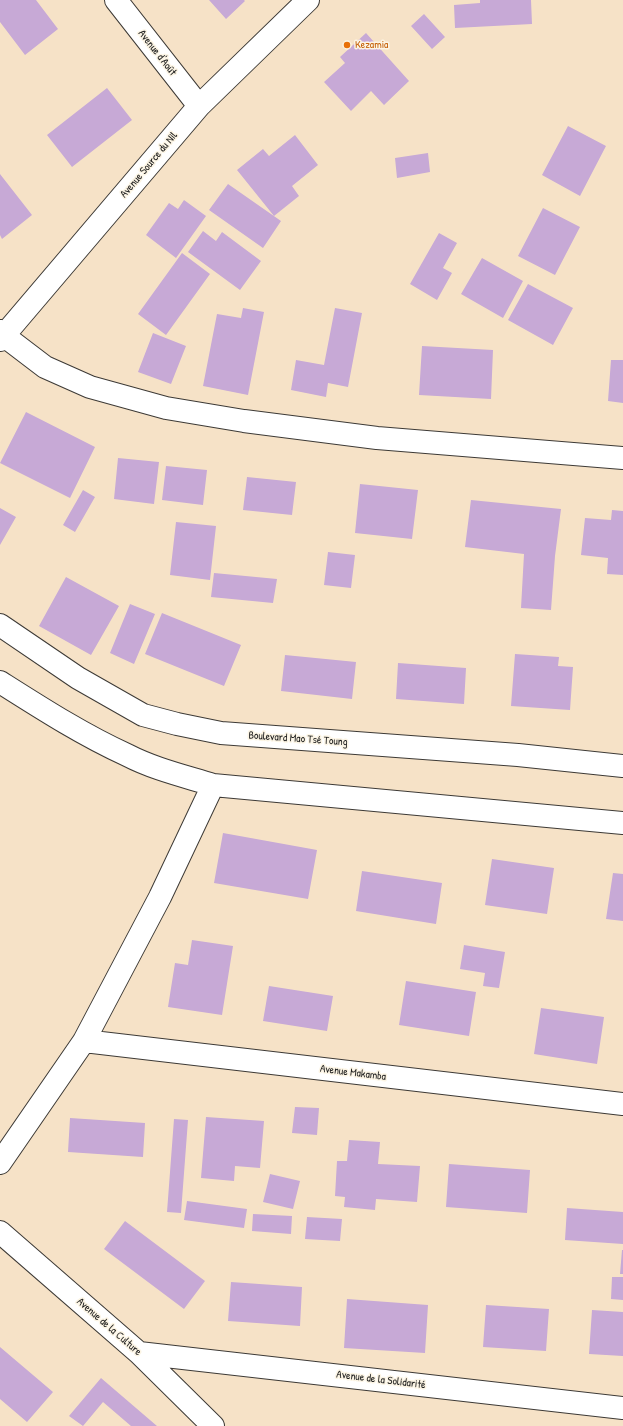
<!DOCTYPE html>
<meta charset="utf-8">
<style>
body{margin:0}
canvas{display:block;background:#f6e2c7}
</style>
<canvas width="623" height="1426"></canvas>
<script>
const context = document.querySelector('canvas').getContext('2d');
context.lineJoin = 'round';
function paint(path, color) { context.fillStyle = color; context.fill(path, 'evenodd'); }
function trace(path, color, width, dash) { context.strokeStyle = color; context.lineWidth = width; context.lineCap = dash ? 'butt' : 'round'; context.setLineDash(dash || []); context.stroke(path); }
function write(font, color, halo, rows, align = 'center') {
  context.font = font + ' "Patrick Hand",sans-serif'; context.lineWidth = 3; context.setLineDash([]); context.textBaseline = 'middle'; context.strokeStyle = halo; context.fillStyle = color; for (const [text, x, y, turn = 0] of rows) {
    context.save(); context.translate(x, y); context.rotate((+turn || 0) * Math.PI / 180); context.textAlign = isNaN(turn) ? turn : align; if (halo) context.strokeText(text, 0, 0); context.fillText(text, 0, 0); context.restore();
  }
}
const building = new Path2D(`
 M0 0H36L58 29 25 55 0 22Z
 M209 0H244L245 1 226 19Z
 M480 0H531L532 24 455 28 454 5 480 3Z
 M424 14 445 37 432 49 411 26Z
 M366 33 409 81 384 105 371 91 351 111 324 82 345 63 340 57Z
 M107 88 132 120 72 167 47 135Z
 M568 126 606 146 580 196 542 175Z
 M295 135 318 165 292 186 299 196 274 216 237 170 263 149 269 156Z
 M428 153 430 172 397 178 395 158Z
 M0 174 32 215 2 239 0 235Z
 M228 184 281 221 263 248 209 210Z
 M184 200 206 216 176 258 146 235 169 203 178 209Z
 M543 208 580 227 555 275 518 256Z
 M203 231 216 241 222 232 261 261 240 290 188 252Z
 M439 233 457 243 443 268 452 273 437 300 410 284Z
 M182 253 210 274 166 335 138 314Z
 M482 258 523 281 503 318 461 294Z
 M528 284 573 308 553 345 508 320Z
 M243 308 264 312 248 395 203 386 217 314 241 318Z
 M335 308 362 313 348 387 328 383 326 397 291 390 296 360 324 365Z
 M153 333 186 346 171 384 138 372Z
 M422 346 493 350 491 399 419 395Z
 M611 360H623V403L608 401Z
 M26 412 95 447 70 498 0 463Z
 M118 458 159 462 154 504 114 499Z
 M166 466 207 470 203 505 162 500Z
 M247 477 296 482 292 515 243 510Z
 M360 484 418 490 412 539 355 533Z
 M83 490 95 497 75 532 63 525Z
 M471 500 561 509 555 556 551 610 521 608 524 554 465 547Z
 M0 508 16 517 0 545Z
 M612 510 623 511V575L607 574 608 558 581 555 585 518 611 520Z
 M176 522 216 526 210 580 170 575Z
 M328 552 355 555 351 588 324 585Z
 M214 573 277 579 273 603 211 597Z
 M66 577 119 606 91 655 39 626Z
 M130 604 155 614 134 664 110 653Z
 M162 613 241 645 224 686 145 654Z
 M515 654 559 657 558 666 573 667 570 710 511 706Z
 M285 655 356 662 352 699 281 691Z
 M398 663 466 668 464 704 396 699Z
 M223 833 317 850 308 899 214 883Z
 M492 859 554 868 547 914 485 905Z
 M362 871 442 883 436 924 356 911Z
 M613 873 623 874V921L606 919Z
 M192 940 233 946 222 1015 168 1007 175 963 188 965Z
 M464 945 505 952 499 988 483 986 485 973 460 969Z
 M406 981 476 992 469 1036 399 1025Z
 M269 986 333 996 327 1031 263 1021Z
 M541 1008 604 1017 597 1064 534 1054Z
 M295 1107 319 1108 317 1135 292 1133Z
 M206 1117 264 1121 260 1168 235 1166 234 1181 201 1178Z
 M70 1118 145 1123 143 1157 68 1152Z
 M174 1119 188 1120 181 1213 167 1212Z
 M349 1140 380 1142 378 1164 420 1166 417 1202 376 1199 375 1210 344 1207 345 1197 335 1196 337 1161H347Z
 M449 1164 530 1170 527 1213 446 1207Z
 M270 1174 300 1181 293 1209 263 1202Z
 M187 1201 247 1209 244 1228 184 1220Z
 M567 1208 623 1212V1244L565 1240Z
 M253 1214 292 1216 291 1234 252 1231Z
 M307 1217 342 1219 340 1241 305 1239Z
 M125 1221 205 1281 184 1309 104 1249Z
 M622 1250H623V1274H620Z
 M612 1277H623V1300L611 1299Z
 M231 1282 302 1287 300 1326 228 1321Z
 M347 1299 428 1305 425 1353 344 1348Z
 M486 1305 549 1309 546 1351 483 1347Z
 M592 1310 623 1312V1356L589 1354Z
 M0 1347 53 1392 27 1422 0 1399Z
 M101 1378 157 1426H131L103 1402 83 1426 69 1416Z`);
const minor = new Path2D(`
 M116 0 199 106
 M0 331 3 335 45 367 90 387 166 408 244 421 377 438 623 458
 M0 340 199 106 308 0
 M0 625 78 678 143 715 177 724 221 733 518 755 623 766
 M0 682C41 708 83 735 127 755 154 769 184 776 213 785L623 823
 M84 1041 623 1104
 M0 1163 84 1041 160 897 213 785
 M0 1232 139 1353 213 1426
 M139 1353 623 1408`);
const markers = [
 [347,45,4,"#e8710a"]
];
const foodNames = [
 ["Kezamia",355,45]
];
const streetNames = [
 ["Avenue d'Août",157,53,52],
 ["Avenue Source du Nil",149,165,-50],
 ["Boulevard Mao Tsé Toung",298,739,4],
 ["Avenue Makamba",353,1073,7],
 ["Avenue de la Culture",109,1327,41],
 ["Avenue de la Solidarité",381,1380,7]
];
paint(building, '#c7a9d6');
trace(minor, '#3d3a36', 24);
trace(minor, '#fff', 22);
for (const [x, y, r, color] of markers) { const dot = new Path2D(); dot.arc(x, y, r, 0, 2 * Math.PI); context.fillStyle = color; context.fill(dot); trace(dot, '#fcf5e5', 1.5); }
write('11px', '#c56008', '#fcf5e5', foodNames, 'left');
write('11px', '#1c1c1c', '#fcf5e5', streetNames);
</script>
